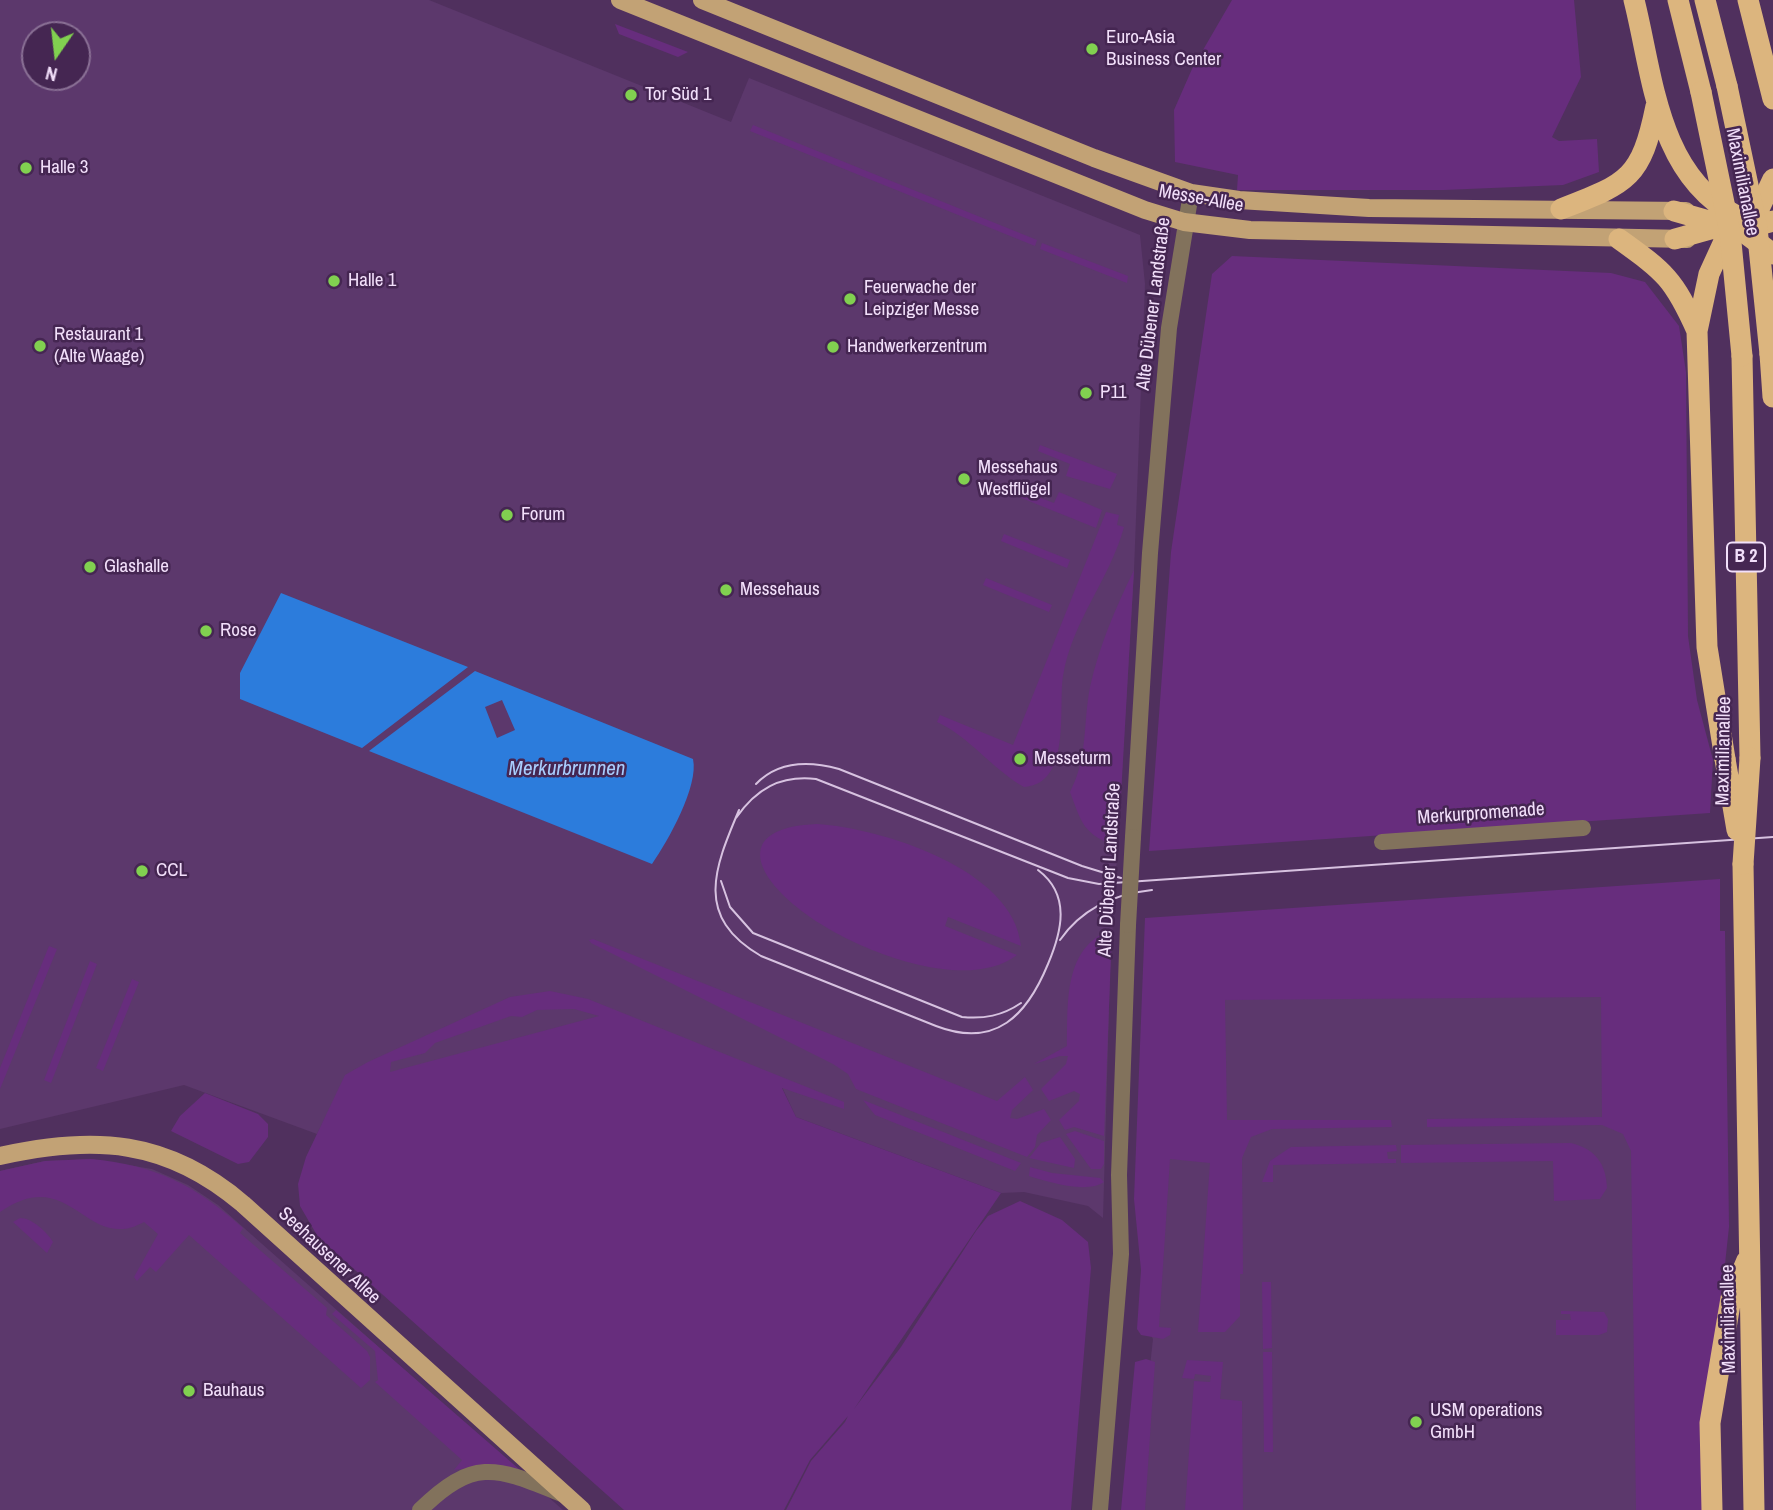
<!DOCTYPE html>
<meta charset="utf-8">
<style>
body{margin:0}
#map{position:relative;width:1773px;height:1510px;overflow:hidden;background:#50305e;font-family:"Archivo Narrow",sans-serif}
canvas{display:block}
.north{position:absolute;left:21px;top:21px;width:70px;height:70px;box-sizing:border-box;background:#452652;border:2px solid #8a7095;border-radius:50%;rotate:194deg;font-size:19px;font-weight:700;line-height:28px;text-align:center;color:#f2dffa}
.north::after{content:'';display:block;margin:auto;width:24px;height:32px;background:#81d050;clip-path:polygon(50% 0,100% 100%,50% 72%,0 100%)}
</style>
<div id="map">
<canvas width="1773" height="1510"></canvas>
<div class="north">N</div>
</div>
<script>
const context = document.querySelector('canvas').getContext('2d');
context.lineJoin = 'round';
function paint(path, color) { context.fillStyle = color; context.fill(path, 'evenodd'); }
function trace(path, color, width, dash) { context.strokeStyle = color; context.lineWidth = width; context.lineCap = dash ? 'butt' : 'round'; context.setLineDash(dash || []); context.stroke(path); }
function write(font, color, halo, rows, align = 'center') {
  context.font = font + ' "Archivo Narrow",sans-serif'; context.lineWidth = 5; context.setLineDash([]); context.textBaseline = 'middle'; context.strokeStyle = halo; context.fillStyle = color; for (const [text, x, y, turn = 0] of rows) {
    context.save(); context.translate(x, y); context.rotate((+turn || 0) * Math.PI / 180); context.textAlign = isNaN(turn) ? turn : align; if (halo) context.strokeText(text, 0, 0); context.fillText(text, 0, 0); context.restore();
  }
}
const built = new Path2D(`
 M0 0H429L731 122 749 78 1140 235 1145 284 1134 570 1110 973 1103 1218 1088 1206 1024 1192 1001 1193 796 1117 782 1087 341 1086 317 1134 184 1085 0 1129ZM35 35H77V77H35Z
 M1671 935 1678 1510H1134L1153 1339 1150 1333 1160 965Z
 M91 1159 152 1169 188 1185 218 1205 563 1510H0V1171L45 1161Z`);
const green = new Path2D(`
 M1232 0H1574L1581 77 1552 137 1559 141 1597 139 1599 172 1563 185 1444 190H1237L1238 175 1175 162 1174 110 1192 69Z
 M615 24 688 52 678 57 619 34Z
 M753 125 1037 240 1035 246 750 131Z
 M1042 243 1128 276 1127 283 1040 249Z
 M1232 256 1611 273 1645 282 1679 326 1686 372 1688 636 1697 700 1713 760 1710 813 1149 851 1171 552 1212 274Z
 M1040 445 1117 474 1110 489 1066 476 1070 464 1038 451Z
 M1022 491 1054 503 1059 492 1102 510 1096 528 1019 497Z
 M1106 512 1119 515 1117 525 1124 527C1110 579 1072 621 1063 676 1058 707 1072 784 1024 787 992 769 970 737 937 722L940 715 1013 745Z
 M1004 534 1070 560 1067 568 1001 541Z
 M1134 570 1118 847C1083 834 1082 824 1070 792 1088 758 1083 723 1090 687 1099 646 1116 607 1134 570Z
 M986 578 1052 605 1049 612 983 585Z
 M817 824C881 828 1014 869 1021 946L948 917 945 926 1017 955C963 996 844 946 798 908 748 868 741 827 817 824Z
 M1720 879V931H1725L1729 1227 1705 1449V1510H1636L1631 1151 1623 1134 1602 1125 1427 1127V1119L1602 1117 1601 997 1225 1000 1227 1120H1391L1392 1127 1272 1129 1251 1137 1242 1158 1243 1274H1240V1316L1225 1332H1198L1210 1163 1170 1159 1159 1327 1171 1328 1170 1335 1163 1339 1141 1335 1137 1329 1141 1270 1134 1199 1145 918Z
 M1112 929 1104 1136 1074 1127 1065 1130 1059 1120 1079 1101 1080 1094 1074 1091 1049 1101 1041 1089 1066 1064 1068 1056H1060L1034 1064 1067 1046C1068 1002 1063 948 1112 929Z
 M593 939 997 1101 1025 1077 1033 1090 1012 1110 1010 1118 1017 1119 1044 1109 1051 1120 1037 1135 1035 1147 1027 1157 856 1089 848 1074 833 1064 591 943 589 940Z
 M49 946 57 949 0 1089V1068Z
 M90 961 97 964 51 1083 44 1080Z
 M132 979 139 982 103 1071 96 1068Z
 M550 991 588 999 844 1102V1109L782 1088 796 1117 1001 1193 854 1409 901 1347 976 1231 988 1216 1020 1201 1062 1220 1088 1242 1091 1268 1071 1510H786L811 1461 845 1422 848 1416 810 1460 784 1510H624L318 1237 300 1206 298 1184 306 1157 345 1075 368 1062 510 997ZM574 1009 599 1016 390 1072 391 1062 425 1053 435 1043 511 1016 522 1017 537 1010Z
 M205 1093 258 1114 268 1124V1137L249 1162 238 1164 171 1131 180 1116Z
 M863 1100 1021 1163 1015 1171 875 1115Z
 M1075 1131 1104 1141V1164L1101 1169H1091L1066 1134Z
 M1060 1137 1075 1159 1074 1168 1029 1158 1041 1143Z
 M1571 1143C1595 1149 1606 1163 1607 1188L1600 1199 1554 1201 1553 1161 1401 1163V1145Z
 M1396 1145 1397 1151 1387 1152 1388 1159H1396V1163L1273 1165V1182H1262L1270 1161 1291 1147Z
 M91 1159C156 1165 195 1185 243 1228L240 1233 327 1308 326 1315 367 1351 370 1357V1380L361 1388 189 1235 156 1272 150 1267 137 1281 134 1277 158 1234 144 1222C138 1225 130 1229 123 1229 80 1232 62 1169 0 1212V1171L45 1161Z
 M1030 1167 1052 1173 1100 1178 1104 1182C1087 1194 1048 1182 1029 1176Z
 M20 1218C32 1218 47 1232 53 1242L47 1253 13 1222Z
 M1262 1282H1271L1272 1348 1263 1349Z
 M336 1310 527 1476 492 1465 454 1470 462 1460 375 1382 378 1380 375 1351 332 1314Z
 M1561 1311 1604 1312 1608 1319 1607 1332 1599 1335H1556V1320H1571L1570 1314H1561Z
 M1263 1352H1272L1273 1452H1264Z
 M1146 1359 1155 1362 1145 1510H1121L1135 1362Z
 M1187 1360 1223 1362 1220 1399 1242 1401 1243 1510H1185L1194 1381 1210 1382 1211 1376 1195 1374 1194 1379 1182 1378Z`);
const water = new Path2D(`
 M281 593 468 667 362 748 240 699V673Z
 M475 671 693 759C699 786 668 841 652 864L369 751ZM502 700 515 730 497 738 485 707Z`);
const minor = new Path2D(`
 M1133 837 1150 553 1169 328 1191 193
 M1382 842 1583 828
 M420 1510C475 1456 497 1468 562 1494
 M1100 1510 1121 1254 1119 1175 1128 925`);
const major = new Path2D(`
 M620 0 1145 210 1184 222 1250 230 1687 239
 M702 0 1094 158 1191 193 1239 200 1369 208 1686 211
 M0 1156C94 1135 167 1139 243 1204L582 1510`);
const highway = new Path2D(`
 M1634 0C1653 75 1657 173 1735 215
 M1678 0 1701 92
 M1705 0 1727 86
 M1748 0 1773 99
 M1561 209C1628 183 1641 179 1656 106
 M1674 211 1741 230 1773 254
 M1619 239C1665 272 1674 279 1697 331
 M1675 239 1743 220 1758 211 1773 179
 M1770 354 1773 397
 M1742 356 1750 758
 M1725 759 1707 647 1697 331 1709 274 1725 239 1741 230 1773 221
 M1743 864 1754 1510
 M1712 1510 1710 1423 1731 1298 1747 1260`);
const tram = new Path2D(`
 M756 784C779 760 810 761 839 769L1082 866 1121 878
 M739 810C714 869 694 917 761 956L936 1026C996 1049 1027 1015 1048 964 1062 931 1071 895 1038 870
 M736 818C756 789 780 775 816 779L1068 878 1099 884 1773 837
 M721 881 730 907 753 933 962 1017C984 1019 1002 1016 1021 1003
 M1060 940C1082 908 1115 894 1152 890`);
const minorBridge = new Path2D(`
 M1128 925 1133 837`);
const highwayBridge = new Path2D(`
 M1727 86 1757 228 1770 354
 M1701 92 1730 232 1742 356
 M1725 759 1737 830
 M1743 864 1750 758`);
const markers = [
 [1092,49,7,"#81d050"],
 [631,95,7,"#81d050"],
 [26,168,7,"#81d050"],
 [334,281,7,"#81d050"],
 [850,299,7,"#81d050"],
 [40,346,7,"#81d050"],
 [833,347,7,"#81d050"],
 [1086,393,7,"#81d050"],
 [964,479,7,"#81d050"],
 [507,515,7,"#81d050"],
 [90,567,7,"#81d050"],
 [726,590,7,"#81d050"],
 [206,631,7,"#81d050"],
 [1020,759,7,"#81d050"],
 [142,871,7,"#81d050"],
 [189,1391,7,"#81d050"],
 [1416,1422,7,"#81d050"]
];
const shields = [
 [1746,557,38]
];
const shieldNames = [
 ["B 2",1746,557]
];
const poiNames = [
 ["Euro-Asia",1106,38],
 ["Business Center",1106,60],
 ["Tor Süd 1",645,95],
 ["Halle 3",40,168],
 ["Halle 1",348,281],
 ["Feuerwache der",864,288],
 ["Leipziger Messe",864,310],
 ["Restaurant 1",54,335],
 ["(Alte Waage)",54,357],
 ["Handwerkerzentrum",847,347],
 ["P11",1100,393],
 ["Messehaus",978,468],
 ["Westflügel",978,490],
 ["Forum",521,515],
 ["Glashalle",104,567],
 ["Messehaus",740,590],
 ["Rose",220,631],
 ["Messeturm",1034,759],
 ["CCL",156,871],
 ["Bauhaus",203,1391],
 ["USM operations",1430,1411],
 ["GmbH",1430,1433]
];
const streetNames = [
 ["Maximilianallee",1742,182,79],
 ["Messe-Allee",1201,199,10],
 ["Alte Dübener Landstraße",1154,304,-83],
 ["Maximilianallee",1724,751,-89],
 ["Merkurpromenade",1481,814,-4],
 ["Alte Dübener Landstraße",1110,870,-87],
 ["Seehausener Allee",329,1256,43],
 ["Maximilianallee",1729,1319,-91]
];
const waterNames = [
 ["Merkurbrunnen",567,769]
];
paint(built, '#5c386c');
paint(green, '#672d7d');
paint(water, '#2c7cdc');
trace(minor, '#82725c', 16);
trace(major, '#c2a275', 18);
trace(highway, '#dcb57e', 21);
trace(tram, '#d7c2e0', 2);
trace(minorBridge, '#82725c', 16);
trace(highwayBridge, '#dcb57e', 21);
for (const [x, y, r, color] of markers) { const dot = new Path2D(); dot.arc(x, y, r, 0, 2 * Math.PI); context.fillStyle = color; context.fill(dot); trace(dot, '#452652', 2.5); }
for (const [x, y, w] of shields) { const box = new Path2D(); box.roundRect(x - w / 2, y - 14.5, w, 29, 5); context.fillStyle = '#452652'; context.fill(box); trace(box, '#f2dffa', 2); }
write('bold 18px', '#f2dffa', null, shieldNames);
write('19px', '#f2dffa', '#452652', poiNames, 'left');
write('19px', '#f2dffa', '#452652', streetNames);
write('italic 21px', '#a8cdfd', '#452652', waterNames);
</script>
